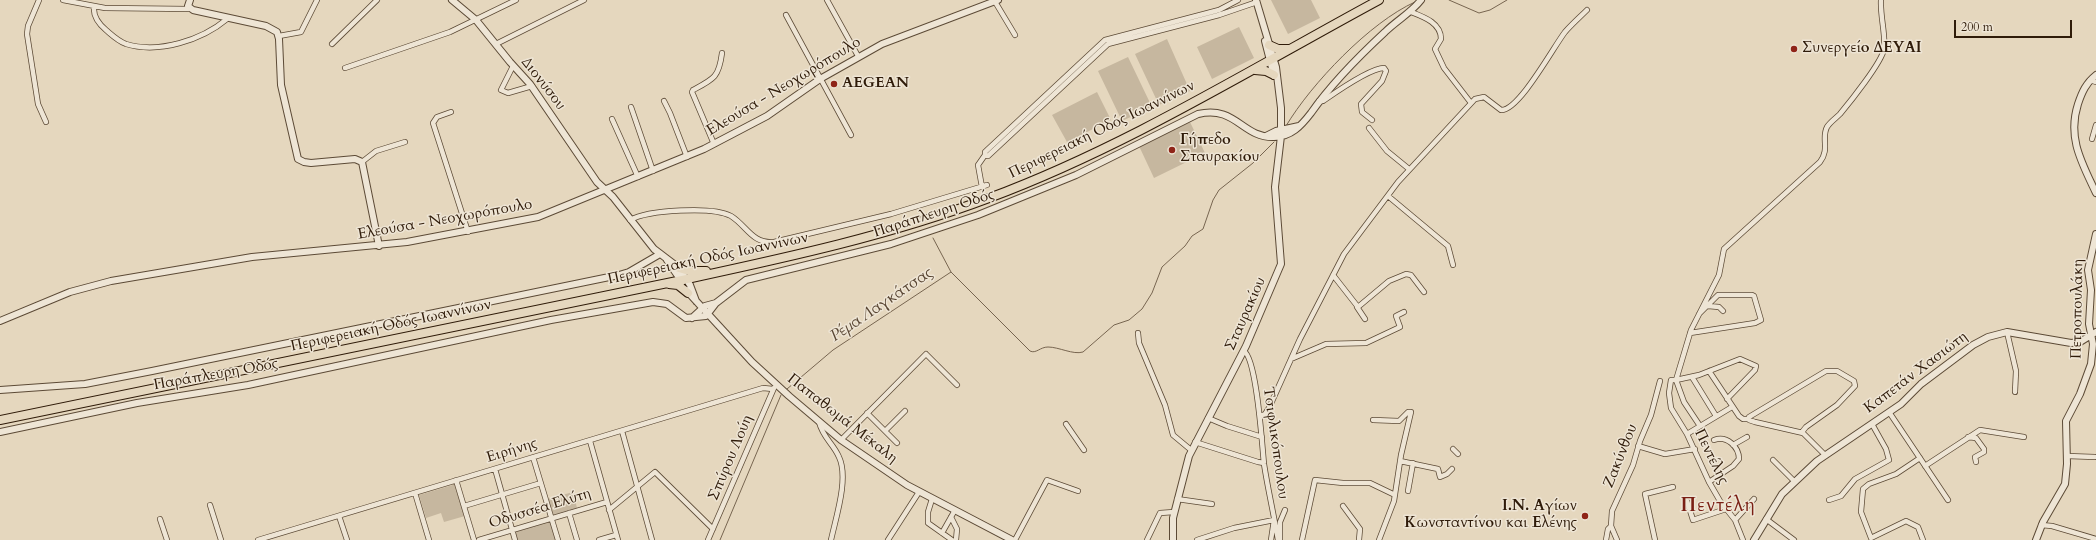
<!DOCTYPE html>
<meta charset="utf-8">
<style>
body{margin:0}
#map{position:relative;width:2096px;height:540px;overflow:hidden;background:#e5d7be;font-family:Cardo,serif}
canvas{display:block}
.scale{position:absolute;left:1954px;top:20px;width:118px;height:18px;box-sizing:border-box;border:2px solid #2f1b09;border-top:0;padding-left:5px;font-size:12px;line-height:14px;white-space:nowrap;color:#2f1b09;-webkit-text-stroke:3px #eee5d5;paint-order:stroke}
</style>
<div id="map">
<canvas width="2096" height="540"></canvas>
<div class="scale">200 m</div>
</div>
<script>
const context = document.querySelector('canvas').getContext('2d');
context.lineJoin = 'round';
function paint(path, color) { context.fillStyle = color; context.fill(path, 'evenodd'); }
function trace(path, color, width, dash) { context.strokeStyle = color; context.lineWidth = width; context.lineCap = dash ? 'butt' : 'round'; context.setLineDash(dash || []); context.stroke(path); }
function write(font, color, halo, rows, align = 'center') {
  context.font = font + ' Cardo,serif'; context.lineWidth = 3; context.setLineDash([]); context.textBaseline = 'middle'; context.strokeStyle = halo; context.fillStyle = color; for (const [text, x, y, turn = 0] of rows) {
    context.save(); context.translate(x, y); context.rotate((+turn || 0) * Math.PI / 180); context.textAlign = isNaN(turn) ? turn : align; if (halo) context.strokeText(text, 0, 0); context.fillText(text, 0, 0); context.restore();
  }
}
const green = new Path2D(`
 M1271 0H1311L1320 18 1288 34Z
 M1239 27 1254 58 1212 79 1197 47Z
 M1167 39 1190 91 1159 105 1135 54Z
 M1128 57 1152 107 1122 121 1098 71Z
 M1097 92 1111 120 1067 142 1052 115Z
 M1190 122 1205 153 1154 178 1139 146Z
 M456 484 465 516 444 522 441 513 426 518 419 495Z
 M573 492 577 508 552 515 548 499Z
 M550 521 556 540H516L514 532Z`);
const stream = new Path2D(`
 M1449 0 1479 13 1490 10 1507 0
 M1286 126C1311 84 1370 22 1415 2
 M933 238 951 272
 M787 389 833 350 951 272 1030 351C1036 354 1040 347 1048 347 1059 347 1073 355 1083 352L1114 325 1129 320 1142 309 1152 293 1162 267 1185 246 1192 236 1203 229 1213 200 1219 190 1253 163 1274 142
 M720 540 781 395`);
const minor = new Path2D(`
 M39 0 28 26 27 34 38 104 46 122
 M63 0 105 8 189 9
 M827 0 858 56
 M994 0 1015 35
 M94 7C93 17 99 24 106 30 113 36 118 41 126 44 159 54 202 40 227 19
 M1411 12C1424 17 1441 23 1441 39L1435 49 1444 68 1471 103
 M786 15 851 135
 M279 36 301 32 317 0
 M332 44 377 0
 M496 44 584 0
 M513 66 501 90 508 93 532 86
 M345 68 450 32 516 0
 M2090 80 2096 82
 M664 101 670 113 687 157
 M1319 101H1323C1336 92 1370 68 1384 68L1386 71 1382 81 1361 104 1362 112 1372 120
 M631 107 653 171
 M451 112 437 117 433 123 468 232
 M612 119 638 177
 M1369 128 1387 151 1409 169
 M2092 139 2096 125
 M714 144 692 92 693 90C714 79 719 77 722 53
 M985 155 988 156 1108 44 1219 15 1257 2
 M362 162 376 151 405 142
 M982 187 978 165 985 155V152L1105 40 1219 10 1238 0
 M1388 196 1448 246 1453 265
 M630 220C648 210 713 206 731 216 747 226 752 244 774 242L891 214 987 185
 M1333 275 1358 307 1389 281 1406 274 1411 275 1424 292
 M1708 306 1719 307 1723 311
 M1357 307 1365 319
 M2007 332 2016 371 2015 392
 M1138 333 1139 343 1165 405 1173 435 1191 450
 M1690 333 1755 323 1761 320 1754 296 1752 295H1718L1699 314
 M1244 351C1257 360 1262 445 1264 464 1268 490 1274 515 1278 540
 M1291 359 1326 344 1366 343 1400 327 1396 316 1404 312
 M1709 371 1739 416 1743 419H1749
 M1692 377 1716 416
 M1889 412 1948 500
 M867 413 897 443
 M1260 416 1265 414 1269 408 1300 339 1344 254 1398 182 1475 99 1484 97 1501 110C1519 111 1554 46 1565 32 1572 24 1580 17 1587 10
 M1208 418 1227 426 1262 437
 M1373 420 1399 421 1408 412H1411L1401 455 1394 501 1379 540
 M819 422C823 438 833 443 839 457 849 478 836 517 831 540
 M1066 424 1084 450
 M1700 426 1684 402 1676 380 1699 375 1740 359 1756 366 1755 370 1727 399
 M622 431 652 540
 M885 431 905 411
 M1802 432 1806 427 1837 405 1855 386 1854 381 1837 371H1826L1749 417V420L1755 422 1803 433 1825 455
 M1687 434 1732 407
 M1968 437 1976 438 1984 449V452L1975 457 1976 462
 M841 440 926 354 957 385
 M590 441 618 540
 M1195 442 1258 462 1264 463
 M1733 445 1747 437
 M1638 446 1665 454 1695 449
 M1453 449 1458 454
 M2067 456 2095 457
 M533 457 558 540
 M1920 458 1896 474 1869 484 1863 489 1861 512 1871 538 1906 521 1918 527 1923 540
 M1773 460 1795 482
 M1400 461 1438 469 1440 477 1447 474 1452 469
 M1925 466 1980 430 2024 437
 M495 469 515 540
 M456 480 474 540
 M1709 482 1733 466 1739 459C1739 447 1727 435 1714 440
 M1408 491 1413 463
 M415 493 429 540
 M932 499 928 512V523L952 540
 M1177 499 1212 504
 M1829 500 1841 496 1855 479 1889 460 1886 449 1872 424
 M1687 501 1693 520 1726 509
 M210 505 221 540
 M464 506 541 483
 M1343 506 1360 529 1359 540
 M609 510 655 472 713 529
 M569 513 577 540
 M339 516 347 540
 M951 517 957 529 956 540
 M160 519 167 540
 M1766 519 1794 540
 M1735 520 1754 499
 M2041 525 2052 526 2096 539
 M942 533 955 510
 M258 540 763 388 773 389
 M479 540 607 502
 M599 540 616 535
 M708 540 774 388
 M888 540 919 492
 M1015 540 1047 480 1078 491
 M1147 540 1160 513 1174 512
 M1197 540 1234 528 1274 520 1271 540
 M1280 540V522L1285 510
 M1302 540 1315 480 1343 483H1370L1395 495
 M1606 540 1608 529 1611 526
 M1617 540 1611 526 1612 511 1633 465 1640 441 1651 415 1660 381
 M1655 540 1645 494 1673 487
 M1743 540 1735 520 1720 501 1709 482 1687 434 1671 408 1669 393 1671 380H1676L1691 330 1719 275 1724 249 1820 162C1830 149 1821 138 1827 127 1830 122 1836 118 1840 114 1850 102 1882 62 1884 49 1886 36 1880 16 1881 0`);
const tertiary = new Path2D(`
 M190 0 188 6 193 10 266 26 277 32 279 39 281 85 298 159 304 162 311 163 355 159 362 162 379 246
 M452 0 476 20 510 62 530 84 597 182 613 197 654 249 679 268 690 285 696 301
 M1265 41 1274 76
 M2096 75C2086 83 2082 92 2078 104 2067 138 2082 163 2096 193
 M1266 136 1276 131 1299 126
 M667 260 682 282
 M686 290 752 362 789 396 841 440 907 485 1012 540
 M692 318 705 306 716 303
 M0 321 70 292 111 281 252 257 407 242 538 217 704 149 767 116 820 79 882 44 998 0
 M0 390 85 384 152 371 619 275 629 272 660 254
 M0 432 137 403 248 385 551 320 653 302 667 304 686 318 706 316 716 303 746 280 891 244 978 215 1076 175 1198 114C1236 105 1242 138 1274 137 1291 137 1301 126 1311 113 1332 83 1358 57 1385 32 1397 20 1411 13 1421 0
 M1173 540V518L1189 456 1246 346 1281 264 1275 187 1281 136V108L1276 67 1256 0
 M1754 540 1782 494 1817 461 1901 404 1921 384 1973 345 1988 337 2007 332 2071 343 2080 342 2096 332
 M2036 540 2043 522 2065 484 2067 464 2066 421 2080 394 2091 364 2093 344 2089 324 2091 290 2088 270 2096 234`);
const trunk = new Path2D(`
 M1269 45 1278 49H1289
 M1255 70 1266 71 1274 75
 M679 268 689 271H706
 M669 284 678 285 688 293
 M0 420 687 279C789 257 891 235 989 198 1126 147 1251 69 1379 0`);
const markers = [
 [1794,49,4,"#8f2418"],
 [834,84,4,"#8f2418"],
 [1172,150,4,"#8f2418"],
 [1585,516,4,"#8f2418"]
];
const poiNames = [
 ["Συνεργείο ΔΕΥΑΙ",1802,49],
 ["AEGEAN",842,84],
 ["Γήπεδο",1180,141],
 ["Σταυρακίου",1180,158],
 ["Ι.Ν. Αγίων",1577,507,"right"],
 ["Κωνσταντίνου και Ελένης",1577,524,"right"]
];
const streetNames = [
 ["Διονύσου",543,84,52],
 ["Ελεούσα - Νεοχωρόπουλο",784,87,-31],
 ["Περιφερειακή Οδός Ιωαννίνων",1102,130,-26],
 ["Παράπλευρη Οδός",934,214,-18],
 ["Ελεούσα - Νεοχωρόπουλο",445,220,-10],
 ["Περιφερειακή Οδός Ιωαννίνων",708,259,-12],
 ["Πετροπουλάκη",2078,309,-89],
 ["Σταυρακίου",1246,314,-66],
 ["Περιφερειακή Οδός Ιωαννίνων",391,326,-12],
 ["Καπετάν Χασιώτη",1916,373,-37],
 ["Παράπλευρη Οδός",216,375,-10],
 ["Παπαθωμά Μέκαλη",842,419,38],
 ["Τσιφλικόπουλου",1275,443,82],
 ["Ειρήνης",512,451,-17],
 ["Ζακύνθου",1621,456,-68],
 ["Πεντέλης",1711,457,64],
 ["Σπύρου Λούη",731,458,-67],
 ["Οδυσσέα Ελύτη",540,509,-17]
];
const waterNames = [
 ["Ρέμα Λαγκάτσας",882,305,-34]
];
const districtNames = [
 ["Πεντέλη",1718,507]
];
paint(green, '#c6b79f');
trace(stream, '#776550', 1);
trace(minor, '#5c4a36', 6);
trace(tertiary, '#5c4a36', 8);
trace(trunk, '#2f1b09', 10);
trace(minor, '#eee5d5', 4.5);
trace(tertiary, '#eee5d5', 6);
trace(trunk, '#e5d7be', 8);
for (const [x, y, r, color] of markers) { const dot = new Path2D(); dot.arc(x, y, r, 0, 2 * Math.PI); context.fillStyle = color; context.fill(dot); trace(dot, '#eee5d5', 1.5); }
write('bold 15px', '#2f1b09', '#eee5d5', poiNames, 'left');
write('15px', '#2f1b09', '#eee5d5', streetNames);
write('italic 16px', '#594633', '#eee5d5', waterNames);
context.letterSpacing = '1px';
write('bold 19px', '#7a1f14', '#eee5d5', districtNames);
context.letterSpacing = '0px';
</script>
